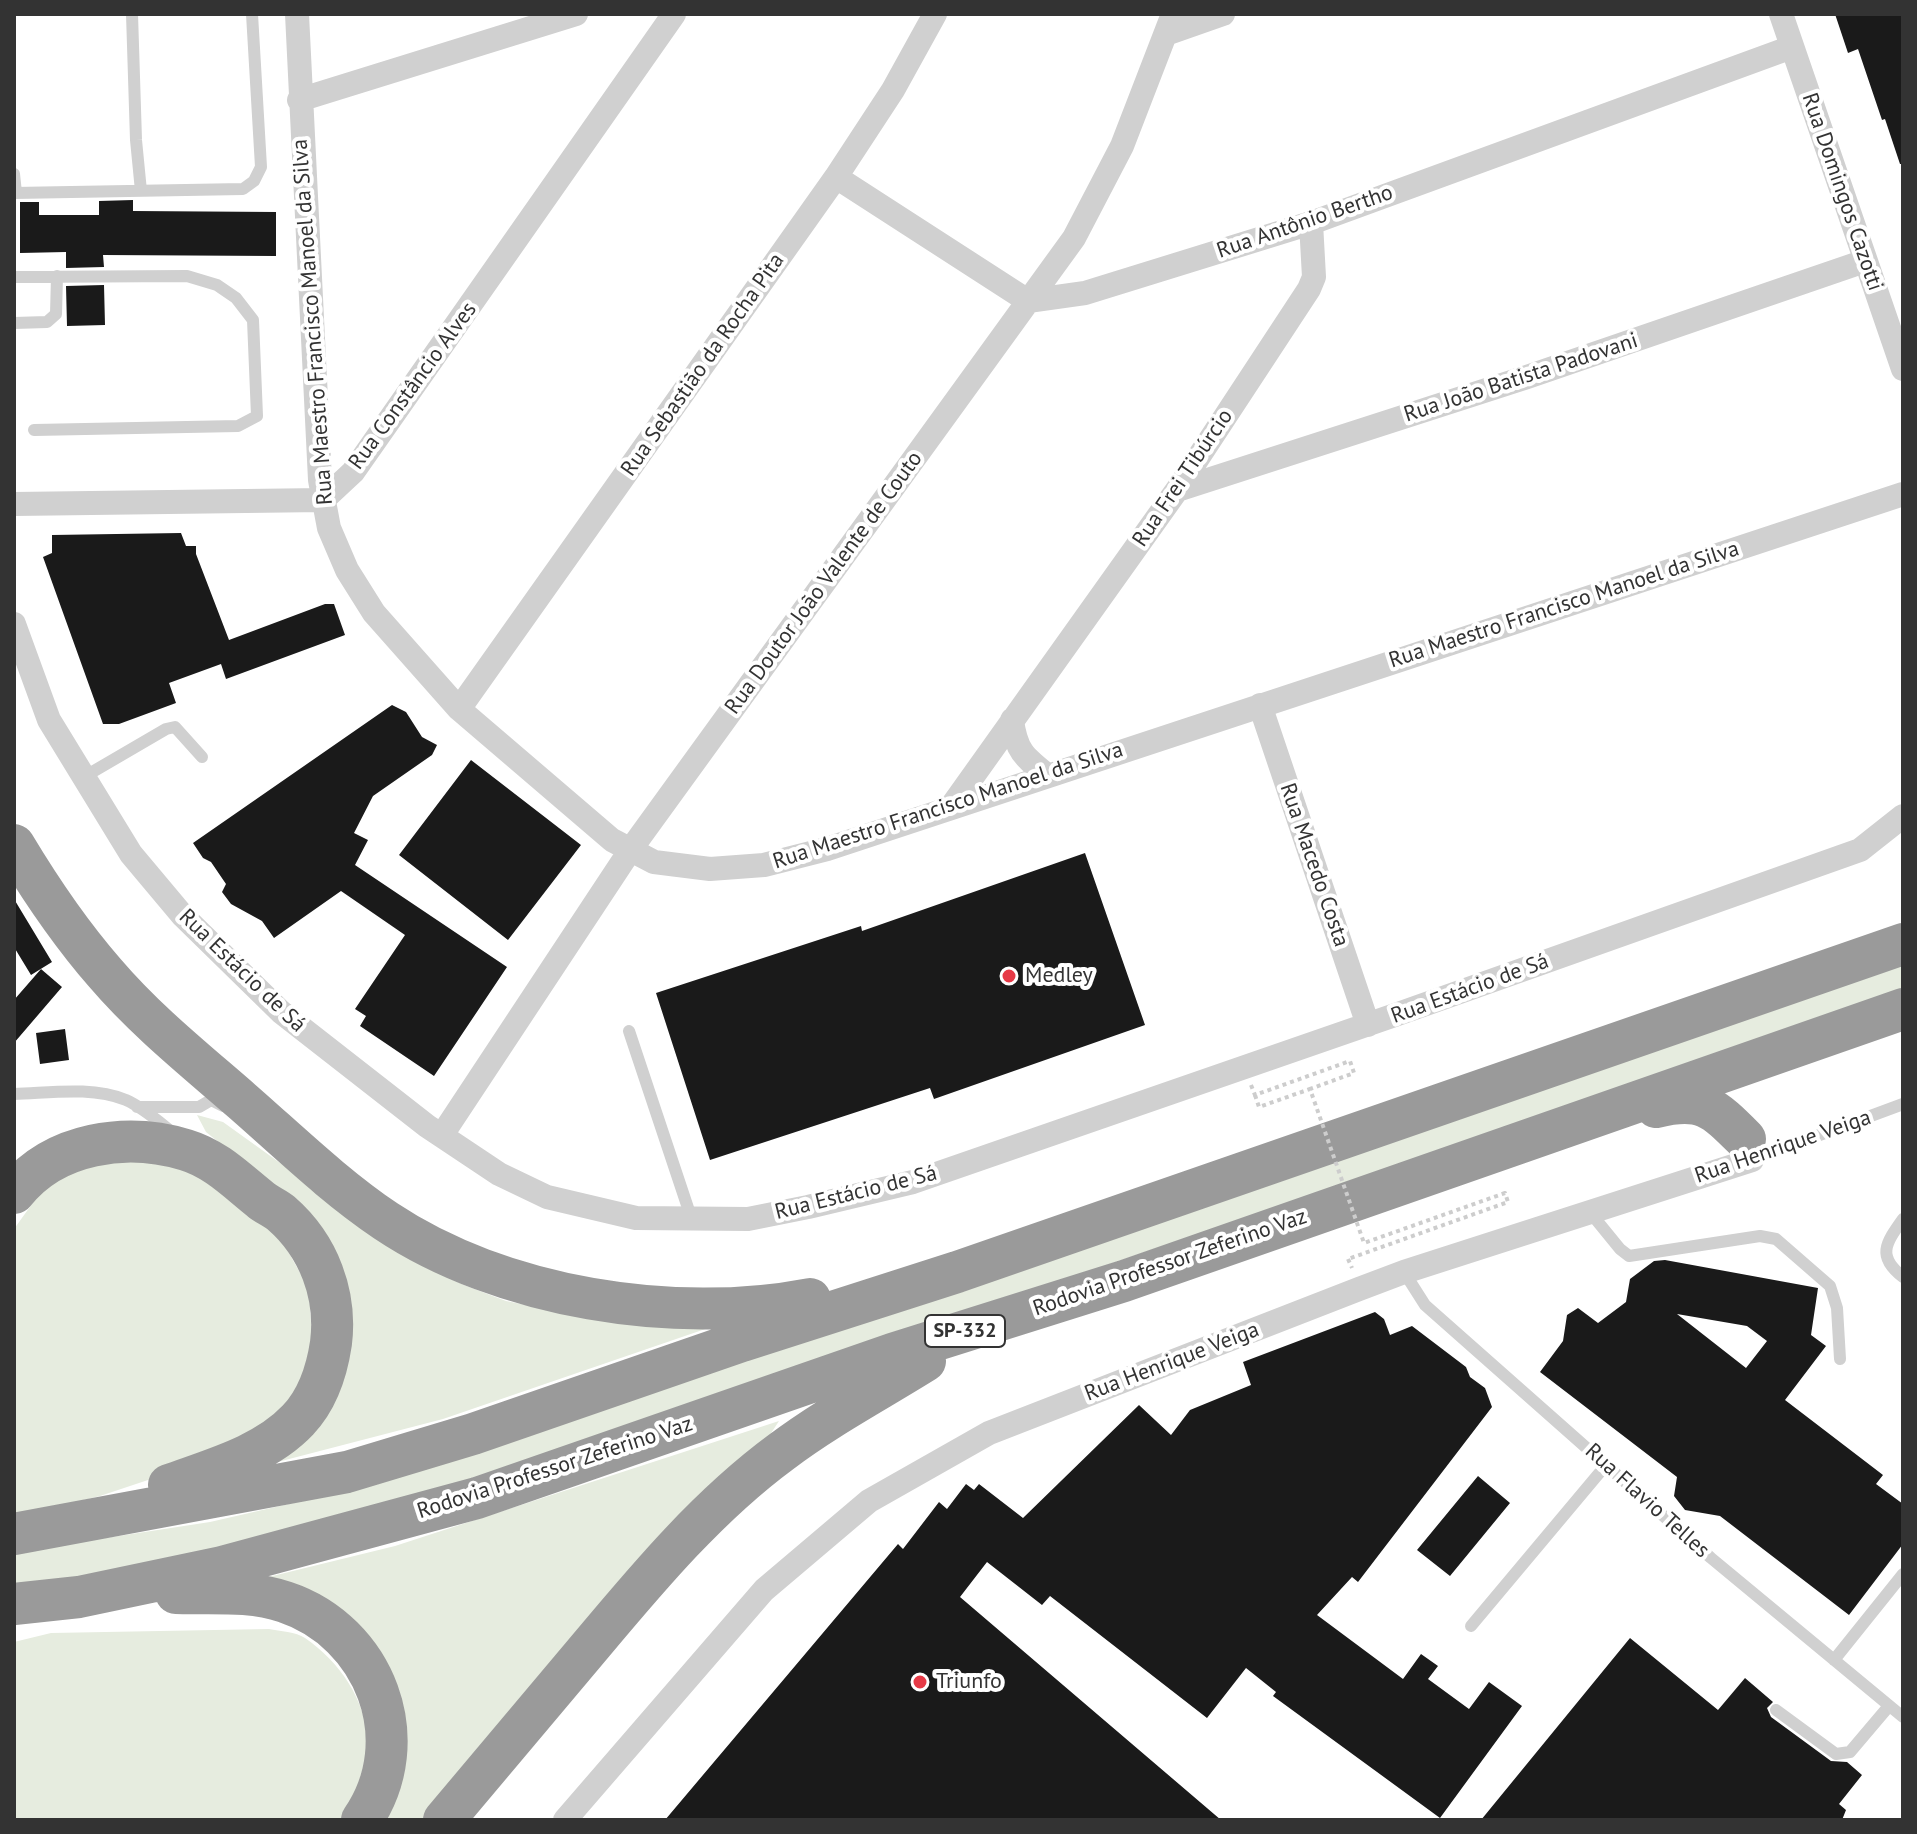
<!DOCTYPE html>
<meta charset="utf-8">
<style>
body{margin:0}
#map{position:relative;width:1917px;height:1834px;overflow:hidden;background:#fff;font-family:"PT Sans",sans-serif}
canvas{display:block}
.frame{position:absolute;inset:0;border:16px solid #333;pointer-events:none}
</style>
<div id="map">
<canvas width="1917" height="1834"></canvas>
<div class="frame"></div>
</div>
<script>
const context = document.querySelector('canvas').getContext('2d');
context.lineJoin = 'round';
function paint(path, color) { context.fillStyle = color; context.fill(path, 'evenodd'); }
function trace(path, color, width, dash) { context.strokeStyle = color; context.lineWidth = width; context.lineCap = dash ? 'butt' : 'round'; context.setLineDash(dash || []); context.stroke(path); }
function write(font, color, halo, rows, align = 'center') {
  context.font = font + ' "PT Sans",sans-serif'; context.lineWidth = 8; context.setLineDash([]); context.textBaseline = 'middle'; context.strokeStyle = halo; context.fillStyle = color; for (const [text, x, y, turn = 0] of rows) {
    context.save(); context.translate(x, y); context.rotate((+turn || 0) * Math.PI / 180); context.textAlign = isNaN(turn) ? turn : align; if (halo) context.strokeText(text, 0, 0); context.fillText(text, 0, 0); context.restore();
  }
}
const green = new Path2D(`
 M1903 959V993L372 1516 96 1575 14 1586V1552L210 1522 367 1486Z
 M197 1115 223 1122 425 1267 464 1285 506 1301 551 1310 714 1326 443 1419 266 1465 345 1346 247 1165 206 1132Z
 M105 1157 183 1167 258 1216 284 1244 309 1289 312 1341 304 1377 279 1416 199 1463 100 1496 28 1514H14V1229L45 1186Z
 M779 1421 760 1450 647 1557 423 1820H379L402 1707 248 1582 395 1546Z
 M269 1629C280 1631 296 1632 305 1638 339 1661 367 1701 367 1742 367 1765 353 1800 343 1820H14V1642L51 1633Z`);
const building = new Path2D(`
 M1835 14H1903V164H1900L1885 119 1882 120 1858 49 1848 53Z
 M133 200V211L276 212V256L103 255 104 267 66 268V252L20 253V202H39V215H99V201Z
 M104 285 105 325 67 326 66 286Z
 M181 533 186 546H196V554L229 640 325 604H334L345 635 226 679 221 664 169 683 176 703 119 724H103L43 557 52 553V535Z
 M392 705 406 712 422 737 437 745 432 755 373 796 354 833 368 840 355 865 507 967 434 1076 360 1026 366 1016 355 1009 405 935 341 891 274 938 262 921 231 904 222 892 226 884 211 862 203 858 193 843Z
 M471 760 581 845 508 940 399 855Z
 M1085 853 1145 1025 934 1099 930 1088 710 1160 656 993 861 926 862 931Z
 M14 899 52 962 31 975 14 947Z
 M41 969 62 987 14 1043V1000Z
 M65 1029 69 1060 40 1064 36 1033Z
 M1665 1260 1818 1288 1811 1335 1826 1346 1785 1400 1883 1475 1876 1484 1903 1504V1544L1849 1615 1720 1516 1685 1510 1674 1496 1677 1477 1540 1372 1563 1341 1567 1315 1578 1308 1598 1323 1626 1302 1630 1279 1654 1261ZM1677 1314 1747 1326 1767 1341 1746 1368Z
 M1375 1312 1384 1319 1390 1335 1412 1326 1466 1367 1470 1377 1485 1388 1492 1407 1358 1582 1352 1577 1317 1615 1403 1679 1421 1654 1438 1666 1428 1679 1469 1709 1489 1682 1522 1706 1440 1818 1273 1696 1276 1692 1246 1668 1207 1718 1050 1596 1042 1605 987 1562 960 1597 1221 1820H665L898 1544 903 1549 939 1502 947 1509 966 1484 974 1490 979 1484 1023 1518 1139 1405 1171 1435 1190 1410 1251 1385 1243 1362Z
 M1478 1476 1510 1503 1450 1576 1417 1550Z
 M1630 1638 1718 1710 1745 1678 1773 1702 1767 1708 1771 1717 1831 1761 1847 1762 1862 1775 1839 1804 1846 1810 1842 1820H1481Z`);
const path = new Path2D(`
 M1251 1085 1255 1095 1350 1061 1354 1073 1310 1089
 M1348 1259 1352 1268`);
const lane = new Path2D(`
 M132 14 136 140 141 191
 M14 174 16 193
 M14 193 243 189 254 181 261 167 252 14
 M14 277 187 276 217 285 236 298 253 320 257 416 238 426 34 430
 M14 323 47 322 56 314 57 276
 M82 778 166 729 175 727 202 757
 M629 1031 692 1220
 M14 1094C50 1093 91 1086 126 1100 142 1107 158 1121 172 1132
 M137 1107H199L211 1100 223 1106
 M1752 1160 1903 1104
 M1589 1211 1620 1249 1629 1256 1760 1236 1776 1239 1830 1286 1837 1308 1840 1359
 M1903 1219C1886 1243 1876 1256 1903 1277
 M1404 1272 1425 1305 1711 1558 1903 1717
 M1471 1626 1606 1465
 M1834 1660 1903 1574
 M1776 1710 1836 1754 1850 1752 1889 1706`);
const street = new Path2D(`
 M297 14 320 480 329 528 347 570 374 613 459 709 612 840 654 862 710 869 764 865 827 849 1903 494
 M1781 14 1903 369
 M1166 34 1223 14
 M299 100 576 14
 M836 177 1028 301 1085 293 1311 223 1792 47
 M1177 490 1527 377 1865 261
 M14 504 323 500 353 472 674 14
 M14 624 49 720 131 854 183 916 281 1012 427 1126 499 1174 547 1197 636 1218 748 1219 808 1207 913 1182 1395 1015 1860 850 1903 816
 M1260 705 1368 1025
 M459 709 836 177 893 90 935 14
 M1012 720C1016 751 1024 757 1048 776
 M951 807 1177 490 1309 289 1314 277 1311 223
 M442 1135 631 849 1074 238 1122 146 1173 14
 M565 1820 764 1590 869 1501 989 1433 1359 1289 1404 1272 1752 1160 1745 1139`);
const highway = new Path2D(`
 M14 845C41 890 71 934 105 973 146 1021 195 1060 242 1101 289 1142 334 1186 386 1221 501 1298 675 1325 810 1299
 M1656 1107C1702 1096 1713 1107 1745 1139
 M14 1193C54 1142 127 1132 186 1150 216 1159 237 1181 261 1200 267 1205 275 1208 281 1213 319 1246 337 1295 331 1343 327 1370 317 1400 298 1420 265 1455 213 1469 169 1485
 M14 1534 347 1472 473 1434 742 1341 957 1272 1903 944
 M176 1593C211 1594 251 1590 285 1602 375 1632 417 1740 362 1820
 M14 1604 79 1597 222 1567 477 1498 892 1354 1124 1281 1903 1009
 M444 1820C494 1761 543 1702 593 1643 650 1575 709 1505 781 1452 826 1418 877 1391 925 1361`);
const pathBridge = new Path2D(`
 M1255 1095 1259 1107 1310 1089 1364 1243 1505 1193 1508 1202 1348 1259`);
const markers = [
 [1009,976,8,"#e63946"],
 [920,1682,8,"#e63946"]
];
const shields = [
 [965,1331,80]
];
const shieldNames = [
 ["SP-332",965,1331]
];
const streetNames = [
 ["Rua Domingos Cazotti",1842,192,71],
 ["Rua Antônio Bertho",1305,222,-19],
 ["Rua Maestro Francisco Manoel da Silva",313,322,-94],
 ["Rua Sebastião da Rocha Pita",703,365,-55],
 ["Rua João Batista Padovani",1521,378,-18],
 ["Rua Constâncio Alves",413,386,-54],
 ["Rua Frei Tibúrcio",1183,478,-56],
 ["Rua Doutor João Valente de Couto",824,583,-54],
 ["Rua Maestro Francisco Manoel da Silva",1564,605,-18],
 ["Rua Maestro Francisco Manoel da Silva",948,806,-18],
 ["Rua Macedo Costa",1314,865,71],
 ["Rua Estácio de Sá",242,971,44],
 ["Rua Estácio de Sá",1470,989,-20],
 ["Rua Henrique Veiga",1783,1147,-19],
 ["Rua Estácio de Sá",856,1193,-14],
 ["Rodovia Professor Zeferino Vaz",1170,1263,-19],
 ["Rua Henrique Veiga",1172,1362,-21],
 ["Rodovia Professor Zeferino Vaz",555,1468,-18],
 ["Rua Flavio Telles",1647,1501,42]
];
const poiNames = [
 ["Medley",1025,976],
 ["Triunfo",936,1682]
];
paint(green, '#e6ecdf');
paint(building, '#1a1a1a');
trace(path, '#cdcdcd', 4, [4, 4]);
trace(lane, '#d0d0d0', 12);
trace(street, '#d0d0d0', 24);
trace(highway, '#9a9a9a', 42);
trace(pathBridge, '#cdcdcd', 4, [4, 4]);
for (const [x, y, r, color] of markers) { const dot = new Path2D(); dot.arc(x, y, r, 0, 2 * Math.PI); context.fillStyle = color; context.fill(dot); trace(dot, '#fff', 3); }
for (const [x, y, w] of shields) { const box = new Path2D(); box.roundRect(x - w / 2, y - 16, w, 32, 6); context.fillStyle = '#fff'; context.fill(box); trace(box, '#333', 2); }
write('bold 20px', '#333', null, shieldNames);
write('22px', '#333', '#fff', streetNames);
write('22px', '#333', '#fff', poiNames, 'left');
</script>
